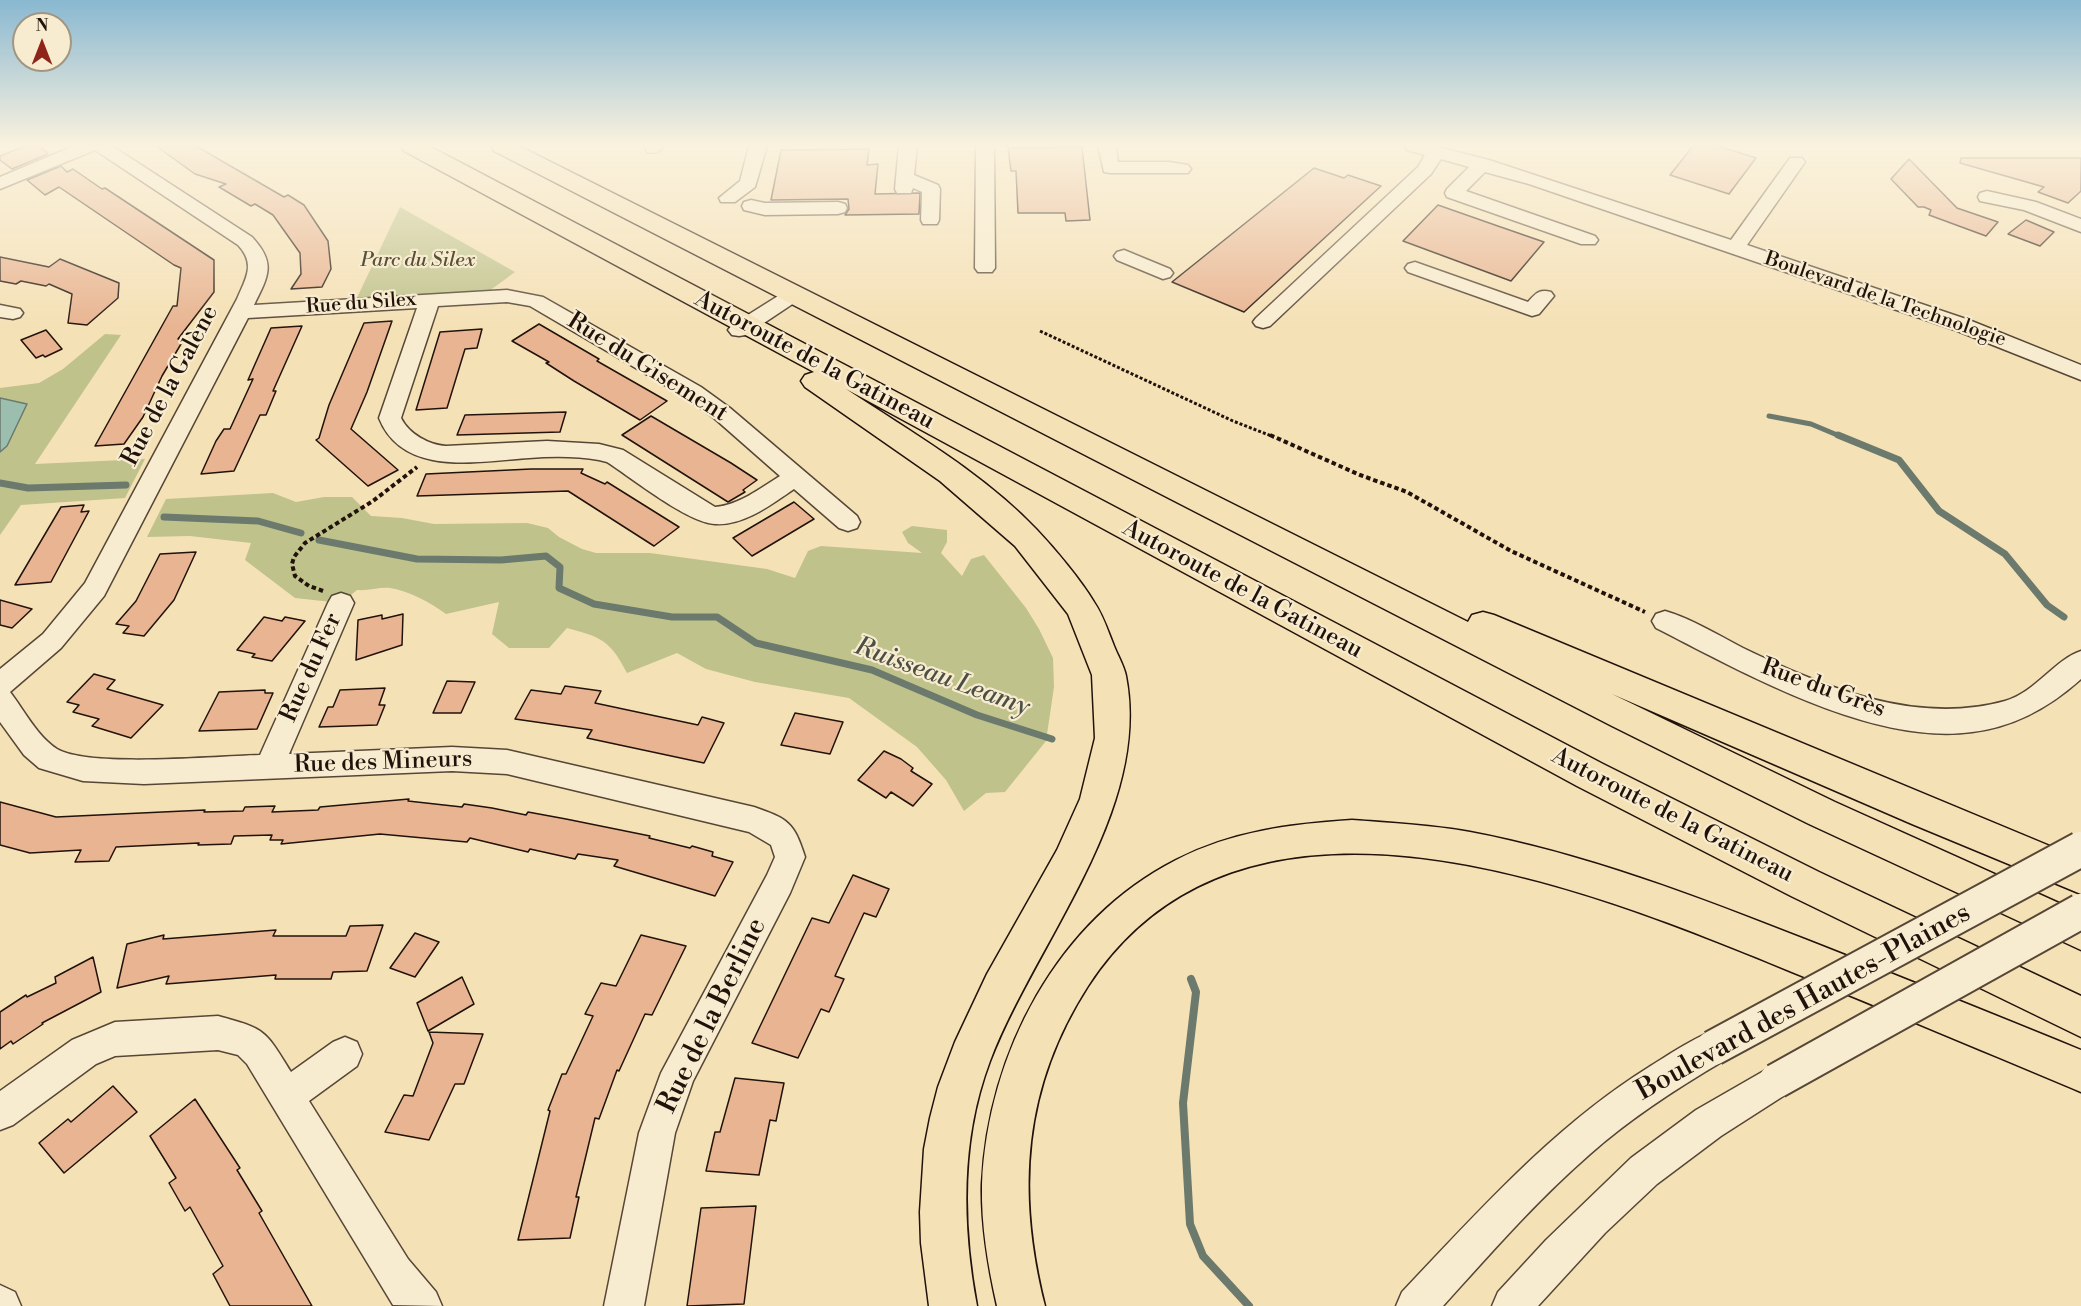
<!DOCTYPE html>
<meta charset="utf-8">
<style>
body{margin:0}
#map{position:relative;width:2081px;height:1306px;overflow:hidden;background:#f5e1b6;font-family:"Libre Bodoni",serif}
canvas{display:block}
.north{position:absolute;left:12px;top:12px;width:60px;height:60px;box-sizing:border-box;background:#f8ecd0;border:2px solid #a29581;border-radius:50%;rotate:0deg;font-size:16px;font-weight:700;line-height:24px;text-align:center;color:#21130b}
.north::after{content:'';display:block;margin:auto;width:21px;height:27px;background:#8f2418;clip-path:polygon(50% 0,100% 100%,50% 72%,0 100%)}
</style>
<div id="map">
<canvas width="2081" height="1306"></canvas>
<div class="north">N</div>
</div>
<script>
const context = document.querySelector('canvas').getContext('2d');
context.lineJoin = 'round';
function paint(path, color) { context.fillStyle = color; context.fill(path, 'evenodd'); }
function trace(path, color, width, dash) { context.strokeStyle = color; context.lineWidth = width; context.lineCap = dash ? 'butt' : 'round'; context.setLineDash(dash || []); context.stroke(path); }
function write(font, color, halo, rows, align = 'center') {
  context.font = font + ' "Libre Bodoni",serif'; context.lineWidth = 4.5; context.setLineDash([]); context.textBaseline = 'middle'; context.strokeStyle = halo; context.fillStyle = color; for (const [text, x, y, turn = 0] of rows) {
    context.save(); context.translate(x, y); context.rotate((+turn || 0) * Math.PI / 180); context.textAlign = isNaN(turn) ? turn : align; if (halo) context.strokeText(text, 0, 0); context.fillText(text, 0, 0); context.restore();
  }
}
const green = new Path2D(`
 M400 207 515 272 481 297 354 304Z
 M105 334 121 335 35 464 145 459 125 498 21 505 0 535V388L39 383 63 369Z
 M273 493 296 502 324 497H352L371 516 402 518 434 524 527 523 548 528 559 537 582 549 596 553H650L767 569 795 578 808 551 821 546 922 553 908 543 902 532 912 526 947 530V542L941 553 962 576 971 559 984 555 1026 608 1039 629 1053 658 1054 687 1046 741 1005 792 986 793 964 811 946 780 917 747 849 698 755 682 706 669 677 653 627 673C610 640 601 637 567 628L549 648H509L492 634 499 602 446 614C429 602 410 591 390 588 380 587 368 591 357 590L341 603 295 598 245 560 251 543 190 536 147 537 166 499Z`);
const water = new Path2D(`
 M0 398 27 404 7 446 0 452Z`);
const streamFar2 = new Path2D(`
 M1769 416 1811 424 1842 437`);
const streamFar1 = new Path2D(`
 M1838 435 1899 460 1939 511 2005 554 2047 605 2064 617
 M0 483 28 488 126 485
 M164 517 258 521 301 533
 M319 540 417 559 501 560 546 556 560 567 559 588 594 604 672 617H717L756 643 872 670 977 715 1052 739`);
const stream = new Path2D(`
 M1191 979 1196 992 1183 1103 1190 1224 1203 1256 1249 1306`);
const building = new Path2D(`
 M25 146H40L48 154 12 169 0 160V156Z
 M156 146H196L284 197 288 195 304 205 328 241 331 269 322 287 291 289 301 274 300 253 273 215 255 204 251 206 219 187 226 184 195 174Z
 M1693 146H1718L1756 158 1729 194 1670 175Z
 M1082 147 1090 220 1066 221 1065 213H1018L1016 171H1011L1008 148Z
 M869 149 867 165 878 164 875 194 920 193 919 214 845 215 849 209 848 199 771 200 781 150Z
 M1961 158H2081V191L2068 203 2038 192 2044 187 1960 163Z
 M1909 159 1957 208 1998 222 1986 236 1929 215 1931 210 1924 207H1918L1891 179Z
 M61 166 67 172 73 169 102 189 105 188 214 260V292L178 339H184L162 376 143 417 124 444 95 446 173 306H177L181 268 174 265 59 187 45 195 27 180Z
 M1314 168 1344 178 1348 175 1381 186 1244 312 1172 282Z
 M1438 205 1495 225 1544 242 1511 281 1403 241Z
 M2026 220 2054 232 2040 246 2008 234Z
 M0 257 49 267 60 259 119 283 118 298 87 325 68 323 72 294 49 284 46 286 21 281 16 284 0 281Z
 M392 321 367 392 351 429 398 470 368 486 316 440 319 438 329 405 364 323Z
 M539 324 599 359 597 361 667 401 640 420 574 381 546 363 549 362 512 341Z
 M302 326 273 391H276L266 415H260L234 471 201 474 216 441 224 429H230L253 379 248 380 271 328Z
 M482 329 477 348 465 349 447 408 416 410 440 332Z
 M46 330 62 349 45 357 43 355 36 358 21 340Z
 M566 412 560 432 457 435 465 415Z
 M651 416 731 463 757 480 743 490 745 492 728 502 622 435Z
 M531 469H583L581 473 605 484 607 482 679 527 654 546 568 491 417 496 426 474Z
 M794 502 814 519 752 556 733 538Z
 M84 505 81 512 89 511 51 582 15 585 61 507Z
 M196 552 174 600 144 636 123 633 129 626 116 624 136 601 160 554Z
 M0 600 32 609 12 628 0 625Z
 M403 614 402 645 356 660 358 620 382 615V619Z
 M264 617 282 621 285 617 305 621 272 661 252 657 255 654 237 650Z
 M94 674 115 680 107 689 163 705 131 738 92 726 99 719 73 712 79 705 67 702Z
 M447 681 475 682 461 713H433Z
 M565 686 601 691 595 703 698 725 702 717 724 723 704 763 587 738 592 730 515 719 531 690 561 694Z
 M385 688 379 705H385L377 725 319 727 328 707H333L340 690Z
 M265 690V693H273L257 729 199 731 219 692Z
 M795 713 843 722 830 754 781 745Z
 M884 751 901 759 913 768 911 771 932 784 913 806 891 792 886 798 858 780Z
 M409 799 408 801 462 807 464 804 492 808 526 815 528 812 566 819 650 836 649 838 690 848 692 846 713 852 712 856 733 862 715 896 614 866 618 860 578 854 575 859 530 849 528 852 470 838 467 842 380 834 281 844 283 840H270L272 835 234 836 231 844 198 845 199 843 116 847 109 861 75 862 81 850 30 853 0 845V802L56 817 205 810 204 812 243 811 245 807 275 806 272 812 318 810 320 807Z
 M853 875 889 889 876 917 864 913 835 976 844 979 829 1012 821 1009 798 1058 752 1043 812 918 829 923Z
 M383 925 367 971 333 972 331 979H275L276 975 166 984 169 976 117 988 127 944 164 935 163 939 276 930 273 936H346L350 926Z
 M415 933 439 942 415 977 390 968Z
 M641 935 686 946 652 1015 645 1014 619 1071 617 1070 599 1119 595 1118 576 1197H579L570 1238 518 1240 550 1111 548 1110 562 1074H566L593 1016 585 1014 601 983 616 986Z
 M93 957 101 992 42 1023 43 1024 13 1044 11 1041 0 1049V1012L26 995 27 997 56 983 55 977Z
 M462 977 474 1004 428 1031 417 1003Z
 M429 1032 483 1034 464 1084H455L429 1140 385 1132 404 1095 413 1096 433 1043Z
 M735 1078 784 1083 776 1121 770 1120 759 1175 706 1171 715 1132H720Z
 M113 1086 137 1112 64 1173 39 1143 68 1119 71 1122Z
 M195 1099 240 1168 237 1170 262 1211 259 1213 312 1306H230L213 1274 223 1266 190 1207 185 1211 169 1183 176 1178 150 1136Z
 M756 1206 744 1304 687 1306 701 1208Z`);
const pathFar1 = new Path2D(`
 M1040 331 1233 421 1274 437`);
const path = new Path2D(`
 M1270 435 1360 475 1407 492 1511 551 1645 612
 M323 591 309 586 295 576 292 564 294 557 305 543 373 501 417 467`);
const minor = new Path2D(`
 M74 146H112L252 237C276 263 269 275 254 305L507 290 543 297 701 387 730 408 857 516 860 522 857 528 848 531 839 528 794 489C772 504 744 526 715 524 688 523 632 478 607 462L599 460C576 456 553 456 529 458 479 461 403 478 379 418L417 308 248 318 104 596 61 648 10 692C24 710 37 736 57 749 89 768 218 756 260 755L328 603 332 596 341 593 350 596 354 603 289 754 452 747 507 750 754 807C788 819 794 822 805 857L790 893 693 1081 675 1133 644 1306H604L639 1133 661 1073 767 875 775 857 771 845 749 832 507 774 452 771 144 784 83 781 39 768 24 755 0 722V669L43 634 85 583 237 299C246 278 256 264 238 245L95 150 0 189V177ZM507 302 530 306 685 397 714 418 780 476C759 489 739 505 715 507L623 450 599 444 547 441 446 446C429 445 409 434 401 418L438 306Z
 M645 146H664C659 153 654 154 647 152Z
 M749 146H767L755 187 735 202H721L719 198 740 181Z
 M899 146H917L914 175 938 185 940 189 939 220 937 224H923L921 220 922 192 913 188 911 193H897L895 189Z
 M976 146H994L995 268 992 272H978L975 268Z
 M1098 146H1116L1118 162H1169L1188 165 1191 169 1188 173H1110L1104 172Z
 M1404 146H1434L1489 160 1731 240 1790 158H1802L1805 162 1747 245 1969 320 2081 365V380L1955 330 1529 184 1485 172 1466 191 1595 236 1598 240 1595 244H1581L1447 197 1445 193 1447 189 1469 167 1441 159 1431 174 1270 326 1263 328 1256 326 1253 322 1256 318 1418 167 1425 155 1407 150Z
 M1987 191 2036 202 2081 219V232L2024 210 1980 201 1978 197 1980 193Z
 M751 200 765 203 838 202 845 204 847 208 845 212 838 214 765 215 744 210 742 206 744 202Z
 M1124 250 1170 269 1173 273 1170 277 1163 279 1117 260 1114 256 1117 252Z
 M1415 262 1528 302C1536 293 1539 289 1551 292L1554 296 1539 314 1532 316 1408 272 1405 268 1408 264Z
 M793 289 800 291 803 295 800 299 746 335 739 336 732 335 728 330 732 325 786 291Z
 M0 305 20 309 23 313 20 317 13 319 0 317Z
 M1665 611C1692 619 1718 635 1743 648 1824 687 1915 726 2005 701 2036 692 2054 660 2081 651V679C2050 707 2014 727 1972 732 1872 746 1743 672 1656 628L1652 621 1656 614Z
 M218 1016C266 1029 265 1030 291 1072L333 1042 345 1037 357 1042 362 1054 357 1066 309 1101 408 1259 436 1292 442 1306 393 1305 247 1064 238 1055 218 1050 115 1056 96 1064 13 1125 0 1130V1091L72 1040 115 1022Z
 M1713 1031 1725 1036 1730 1048 1725 1060C1677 1088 1631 1118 1590 1154 1536 1201 1490 1254 1443 1306H1396L1402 1292C1479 1211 1553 1127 1649 1067 1670 1054 1690 1040 1713 1031Z
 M1776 1064 1788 1069 1793 1081 1788 1093 1721 1136 1657 1184 1605 1233 1538 1306H1492L1498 1292 1546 1240 1631 1158 1696 1110Z
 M0 1285 15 1292 21 1306H0Z`);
const highway = new Path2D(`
 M401 146H429L1603 764 1819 872 2081 996V1037L1791 896 1577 786 846 389C911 432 983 473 1037 530 1055 549 1081 580 1094 602 1103 615 1108 631 1114 646 1118 656 1124 666 1126 676 1152 810 1036 941 990 1061 960 1140 962 1225 977 1306H929L921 1243 920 1212 924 1149 930 1118 938 1087 955 1042 987 974 1057 850 1080 799 1095 738 1092 675 1068 614 1015 546 940 481 805 387 801 381 805 375 814 372 404 151Z
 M491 146H519L1468 622 1472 615 1483 612 1494 615 2081 859V894L1912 824 1612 694 1835 802 2081 913V950L1809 824 1612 726 494 151Z
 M1352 820C1392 823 1431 825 1470 832 1586 854 1698 897 1807 940 1899 976 1990 1013 2081 1050V1092C1985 1052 1889 1011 1792 972 1588 888 1244 747 1088 986 1023 1087 1016 1191 1045 1306H997C988 1266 981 1226 982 1184 988 1053 1057 921 1176 860 1232 831 1291 824 1352 820Z`);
const minorBridge = new Path2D(`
 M1713 1048 2081 849
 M1776 1081 2081 911`);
const farParknames = [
 ["Parc du Silex",418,261]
];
const farStreetnames = [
 ["Boulevard de la Technologie",1885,300,19],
 ["Rue du Silex",361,304,-4]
];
const streetNames = [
 ["Autoroute de la Gatineau",814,361,28],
 ["Rue du Gisement",647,368,32],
 ["Rue de la Galène",171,386,-62],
 ["Autoroute de la Gatineau",1242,590,28],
 ["Rue du Fer",312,668,-66],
 ["Rue du Grès",1823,689,20],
 ["Rue des Mineurs",383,763,-2],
 ["Autoroute de la Gatineau",1672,816,27]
];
const waterNames = [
 ["Ruisseau Leamy",942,678,20]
];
const nearStreetnames = [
 ["Boulevard des Hautes-Plaines",1804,1003,-29],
 ["Rue de la Berline",713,1016,-64]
];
paint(green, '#bfc28b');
paint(water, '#9cbeae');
trace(water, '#6b7a6d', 1.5);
trace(streamFar2, '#6b7a6d', 5);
trace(streamFar1, '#6b7a6d', 7);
trace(stream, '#6b7a6d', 8);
paint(building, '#e8b491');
trace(building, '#21130b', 1.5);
trace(minor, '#564636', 3);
trace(highway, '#21130b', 3);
trace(pathFar1, '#21130b', 3, [3, 2]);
trace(path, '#21130b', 4, [4.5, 3]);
paint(minor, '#f8ecd0');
paint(highway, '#f5e1b6');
trace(minorBridge, '#564636', 38, []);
trace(minorBridge, '#f8ecd0', 34);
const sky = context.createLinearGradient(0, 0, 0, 329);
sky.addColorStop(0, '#89b8d1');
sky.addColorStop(0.44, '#faf2de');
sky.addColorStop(1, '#faf2de00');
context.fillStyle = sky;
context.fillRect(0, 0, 2081, 329);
write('italic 20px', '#585038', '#f8ecd0', farParknames);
write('20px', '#21130b', '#f8ecd0', farStreetnames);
write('24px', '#21130b', '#f8ecd0', streetNames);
write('italic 26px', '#4c4f44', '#f8ecd0', waterNames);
write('28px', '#21130b', '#f8ecd0', nearStreetnames);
</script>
